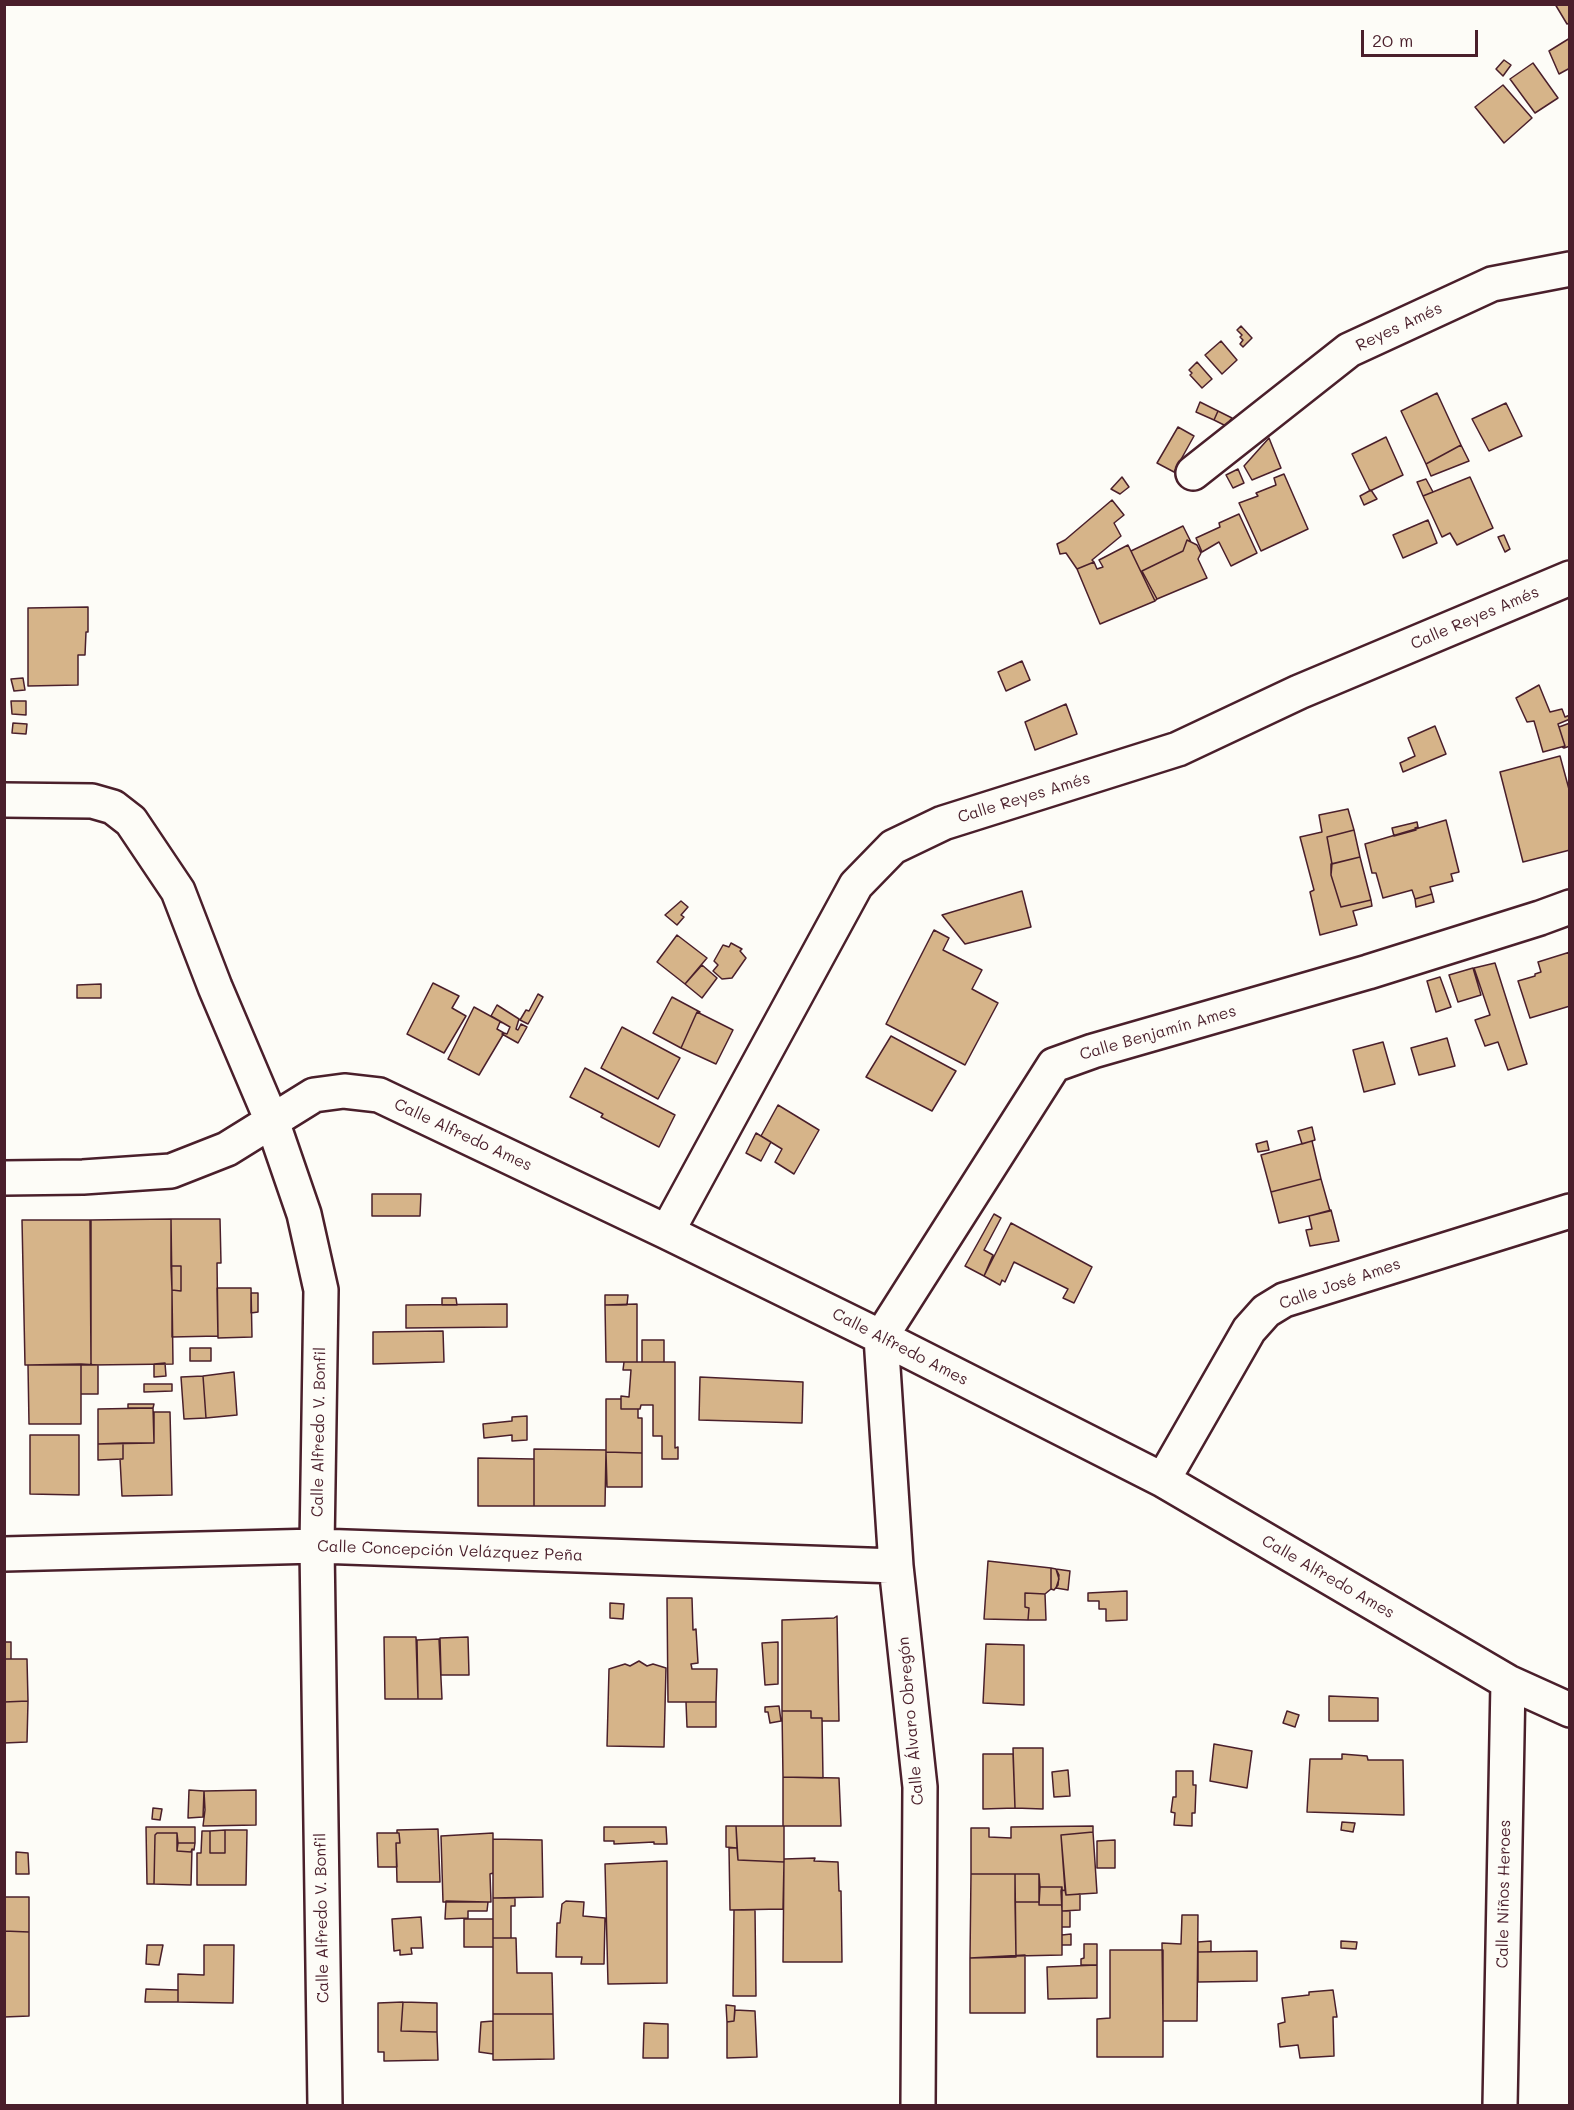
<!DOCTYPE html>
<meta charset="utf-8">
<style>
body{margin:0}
#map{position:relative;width:1574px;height:2110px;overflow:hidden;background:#fdfcf7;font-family:Mali,sans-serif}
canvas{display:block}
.frame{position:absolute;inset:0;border:6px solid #4a1f2b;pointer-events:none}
.scale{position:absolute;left:1361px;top:30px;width:117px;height:27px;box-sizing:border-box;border:3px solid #4a1f2b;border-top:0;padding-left:8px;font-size:18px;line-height:21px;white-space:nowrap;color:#4a1f2b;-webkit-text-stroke:4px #fdfcf7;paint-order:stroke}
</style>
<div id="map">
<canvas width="1574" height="2110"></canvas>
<div class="frame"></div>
<div class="scale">20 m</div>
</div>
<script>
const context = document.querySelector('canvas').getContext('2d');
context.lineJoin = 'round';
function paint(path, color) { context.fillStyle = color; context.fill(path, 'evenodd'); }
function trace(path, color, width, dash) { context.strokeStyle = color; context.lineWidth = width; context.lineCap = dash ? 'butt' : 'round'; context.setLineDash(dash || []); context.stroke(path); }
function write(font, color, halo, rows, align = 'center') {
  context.font = font + ' Mali,sans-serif'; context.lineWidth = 4.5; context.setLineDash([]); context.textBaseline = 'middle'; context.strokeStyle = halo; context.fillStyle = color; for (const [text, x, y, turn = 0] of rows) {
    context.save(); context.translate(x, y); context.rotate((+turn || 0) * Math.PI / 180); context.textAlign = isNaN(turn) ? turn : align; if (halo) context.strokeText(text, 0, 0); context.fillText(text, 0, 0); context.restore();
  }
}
const building = new Path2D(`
 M1555 4H1570V23L1567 24Z
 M1570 38V68L1559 74 1549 51Z
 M1504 60 1511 65 1503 76 1496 69Z
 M1533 63 1558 98 1535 113 1510 79Z
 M1503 85 1532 118 1504 143 1475 107Z
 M1241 326 1252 338 1243 347 1240 344 1243 340 1240 337 1242 335 1237 330Z
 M1221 341 1237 360 1222 374 1205 355Z
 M1197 362 1212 379 1202 388 1190 375 1192 373 1189 370Z
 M1437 393 1461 445 1426 464 1401 411Z
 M1200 402 1218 411 1214 420 1196 412Z
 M1506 403 1522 436 1489 451 1472 419Z
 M1218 411 1232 418 1226 426 1214 420Z
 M1178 427 1194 436 1174 472 1157 463Z
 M1386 437 1403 475 1370 491 1352 454Z
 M1269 438 1281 468 1252 480 1244 466Z
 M1461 445 1469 461 1431 476 1426 464Z
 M1238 469 1244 483 1233 488 1226 475Z
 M1284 474 1308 529 1261 551 1239 503 1258 496 1256 493 1276 485 1274 478Z
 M1122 477 1129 487 1120 494 1111 489Z
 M1470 477 1493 528 1457 545 1450 533 1442 537 1423 496Z
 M1426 479 1433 492 1423 496 1417 482Z
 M1371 490 1377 499 1364 505 1360 496Z
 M1112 500 1124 515 1114 523 1121 536 1092 560 1094 562 1077 569 1066 553 1060 554 1057 544 1065 540Z
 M1239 514 1257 553 1231 566 1219 542 1202 552 1196 538 1220 527 1219 523Z
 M1428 520 1437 543 1403 558 1393 535Z
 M1183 526 1191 542 1187 540 1183 551 1142 571 1157 599 1155 601 1131 551Z
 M1504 535 1510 549 1505 552 1498 537Z
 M1187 540 1197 545 1201 553 1198 559 1207 578 1157 599 1142 571 1183 551Z
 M1128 545 1155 601 1100 624 1077 569 1094 562 1097 569 1103 567 1099 560Z
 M88 607V632H86L85 655H78V685L28 686V608Z
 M1022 661 1030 680 1006 691 998 672Z
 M23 678 25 690 14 691 11 679Z
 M1539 685 1550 712 1562 709 1565 717 1570 715V719L1558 724 1565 746 1543 752 1534 721 1527 722 1516 698Z
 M11 701H26V715L12 714Z
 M1066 704 1077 734 1035 750 1025 722Z
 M13 723 27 724 26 734 12 733Z
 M1570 723V746L1564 748 1562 747 1565 746 1559 727Z
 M1435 726 1446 754 1403 772 1400 763 1415 756 1408 738Z
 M1560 756 1570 793V850L1523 862 1500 772Z
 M1348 809 1354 830 1327 837 1332 864 1331 875 1341 907 1371 900 1372 906 1353 911 1357 925 1320 935 1310 892 1314 890 1300 837 1322 832 1319 815Z
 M1446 820 1459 872 1451 874 1453 881 1430 887 1432 894 1415 899 1412 890 1383 898 1376 873H1372L1365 844Z
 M1417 822 1418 827 1415 828 1416 830 1394 836 1392 828Z
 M1354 830 1360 857 1332 864 1327 837Z
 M1360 857 1371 900 1341 907 1331 875V864Z
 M1022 891 1031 927 965 944 942 915Z
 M1432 894 1434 902 1416 907 1415 899Z
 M681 901 688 907 681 915 684 917 677 925 665 915Z
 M934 930 949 938 943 950 982 970 972 989 998 1003 965 1065 886 1024Z
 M677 935 707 958 685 984 657 962Z
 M731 943 742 949 740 951 746 958 732 978 722 979 713 971 718 965 714 961 723 945 729 947Z
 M1570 952V1006L1530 1018 1518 981 1535 976V974L1541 972 1538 962Z
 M1495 963 1527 1064 1508 1070 1498 1042 1485 1046 1475 1020 1490 1015 1474 968Z
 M702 965 717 978 702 998 685 984Z
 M1473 968 1481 995 1458 1002 1449 975Z
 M1440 977 1451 1007 1436 1012 1427 981Z
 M433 983 459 996 452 1008 466 1016 444 1053 407 1034Z
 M101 984V998H77V985Z
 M538 994 543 997 528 1024 520 1020 526 1010 529 1011Z
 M672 997 700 1012H697L681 1048 653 1033Z
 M497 1005 519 1019 516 1029 518 1030 521 1024 527 1027 518 1043 502 1034 504 1033 507 1034 510 1027 491 1016Z
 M474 1007 503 1023 500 1022 497 1029 504 1033 479 1075 448 1059Z
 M697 1012 733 1030 716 1064 681 1048Z
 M622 1027 680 1058 658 1099 601 1068Z
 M891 1036 956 1071 932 1111 866 1077Z
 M1447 1038 1455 1066 1419 1075 1411 1048Z
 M1383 1042 1395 1084 1364 1092 1353 1050Z
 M585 1068 675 1115 659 1147 601 1117 603 1114 570 1097Z
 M778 1105 819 1130 794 1174 775 1162 782 1149 761 1136Z
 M1312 1127 1315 1140 1302 1144 1298 1131Z
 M756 1133 771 1142 761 1161 746 1153Z
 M1267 1141 1269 1150 1258 1152 1256 1144Z
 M1312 1141 1321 1179 1271 1192 1261 1155Z
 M1321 1179 1330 1211 1279 1223 1271 1192Z
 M372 1194H421L420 1216H372Z
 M1331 1210 1339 1241 1310 1246 1306 1230 1312 1229 1309 1216Z
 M994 1214 1001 1218 984 1250 993 1255 984 1276 965 1266Z
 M171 1219H220L221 1263H217L218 1336 172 1337V1290L181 1291V1266H171Z
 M171 1219 173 1364 91 1365 90 1220Z
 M22 1220H91V1365H25Z
 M1011 1223 1092 1267 1074 1303 1063 1298 1068 1289 1014 1262 1005 1282 1002 1280 1000 1285 984 1276Z
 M171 1266H181V1291L172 1290Z
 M217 1288H251L252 1337 218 1338Z
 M251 1293H258V1312L251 1313Z
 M605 1295H628L627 1305H605Z
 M442 1298H456L457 1305H442Z
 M507 1304V1327L406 1328V1305Z
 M637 1304V1362H606L605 1305Z
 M443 1331 444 1362 373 1364V1332Z
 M642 1340H664V1362H642Z
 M190 1348H211V1361H190Z
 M624 1362H675V1448L678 1447V1459H662V1436H653V1405H641L640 1409H621V1396L629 1397 631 1370H623Z
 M165 1363 166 1376 154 1377V1364Z
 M81 1364 98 1365V1394H81Z
 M81 1364V1424H29L28 1365Z
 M234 1372 237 1415 206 1418 203 1376Z
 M203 1376 206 1418 184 1419 181 1377Z
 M700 1377 803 1382 802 1423 699 1420Z
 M144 1384H172V1391L144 1392Z
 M606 1399H621V1409H638V1418H642V1453L606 1452Z
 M128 1404H154L153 1408H128Z
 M153 1408 154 1443 98 1444V1409Z
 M154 1412H170L172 1495 122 1496 120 1459H123V1443H154Z
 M527 1416V1440L512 1441V1435L484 1438 483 1424 512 1421V1417Z
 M30 1435H79V1495L30 1494Z
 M123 1443V1459L98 1460V1444Z
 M534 1449 606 1450 605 1506H534Z
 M606 1452 642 1453V1487H607Z
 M478 1458 534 1459V1506H478Z
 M988 1561 1051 1568V1589L1045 1594 1025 1593V1607L1029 1608 1028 1620 984 1619Z
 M1051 1568 1056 1569 1059 1575 1058 1585 1054 1590 1051 1589Z
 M1056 1569 1070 1571 1068 1590 1056 1588 1059 1579Z
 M1127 1591V1620L1106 1621V1609H1099V1601H1088V1593Z
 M1025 1593 1045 1594 1046 1620H1028L1029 1608 1025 1607Z
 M667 1598H692L693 1630 696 1629 698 1663 691 1664 692 1669H717L716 1702H668Z
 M610 1603 624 1604 623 1619 610 1618Z
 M837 1616 839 1721H822V1718H811V1711H782V1620L834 1618Z
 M384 1637H416L418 1699H385Z
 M468 1637 469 1675H441L440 1638Z
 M439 1639 442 1699H418L417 1640Z
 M4 1642H11V1659H4Z
 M778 1642V1684L765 1685 762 1643Z
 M986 1644 1024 1645V1705L983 1703Z
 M4 1659H27L28 1701 4 1702Z
 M639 1661 647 1666 653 1664 666 1668 664 1747 607 1746 609 1669 625 1664 630 1666Z
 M1329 1696 1378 1698V1721H1329Z
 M28 1701 27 1742 4 1743V1702Z
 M686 1702H716V1727H687Z
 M779 1706 781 1721 770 1723 768 1712H765V1707Z
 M782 1711H811V1718H822L823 1778 783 1777Z
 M1287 1711 1299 1715 1295 1727 1283 1723Z
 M1214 1744 1252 1751 1247 1788 1210 1781Z
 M1013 1748H1043V1809L1015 1808Z
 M983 1754H1013L1015 1808 983 1809Z
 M1342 1754 1367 1756 1368 1760H1403L1404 1815 1307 1812 1310 1759H1342Z
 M1068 1770 1070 1796 1054 1797 1052 1772Z
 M1176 1771H1193V1785H1196L1195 1813H1192V1826L1174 1825 1175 1813 1171 1812 1173 1797H1176Z
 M783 1777 839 1778 841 1826H783Z
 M189 1790 204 1791 203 1817 188 1818Z
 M256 1790V1825L203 1826 205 1810 204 1791Z
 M153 1808 162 1809 160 1820 152 1819Z
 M1342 1822 1355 1823 1353 1832 1341 1830Z
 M726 1826H736L737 1848 726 1847Z
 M736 1826H784V1862L738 1860Z
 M1093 1826V1832L1061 1835 1065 1890 1061 1891 1062 1887H1040L1039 1874H971V1828H989V1837L1011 1838V1827Z
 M146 1827H195V1843H178L177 1833H157L155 1835 154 1884H147Z
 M604 1827H666L667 1844H654V1842L614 1844V1841H604Z
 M438 1829 440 1882H397L396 1843H400L399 1833H397V1830Z
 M225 1830V1853H210V1831Z
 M225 1830H247L246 1885H197V1853H201L202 1831H210V1853H225Z
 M1093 1832 1097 1893 1066 1895 1061 1835Z
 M157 1833H177V1851L191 1852 192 1849 191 1885 154 1884 155 1835Z
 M377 1833H399L400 1843H396L397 1867H378Z
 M493 1833V1873L490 1874 491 1902H443L441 1836Z
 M493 1839 542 1840 543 1897 493 1898Z
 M1115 1840V1868H1097V1841Z
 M178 1843H195L194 1850 192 1849 191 1852 177 1851Z
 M729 1848H737L738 1860 784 1862 783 1909 730 1910Z
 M16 1852 28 1853 29 1874H16Z
 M815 1858 814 1861 838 1862 839 1891H841L842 1962H783L784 1859Z
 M667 1861V1983L608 1984 605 1864Z
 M971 1874H1015L1016 1957 970 1958Z
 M1015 1874H1039V1902H1015Z
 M1040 1887H1062V1905H1039Z
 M1065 1890 1066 1895 1080 1894V1910L1062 1911 1061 1891Z
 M4 1897H29V1932L4 1931Z
 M493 1898H515V1906H511V1938H493Z
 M446 1901 488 1902 487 1911H468V1918L445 1919Z
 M566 1901 584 1902 583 1916 605 1918 604 1964H581L582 1957H556L557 1923H560L562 1904Z
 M1015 1902H1039V1905H1062V1955L1016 1956Z
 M734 1910H755L756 1996H733Z
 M1062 1911H1070V1927H1062Z
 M1182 1915H1198L1197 2021H1163L1162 1943 1181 1944Z
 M421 1917 423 1948H411L412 1954 400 1955V1950L394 1951 392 1919Z
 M464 1919H493V1947H464Z
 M4 1931 29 1932V2016L4 2017Z
 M1071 1934V1945H1062V1935Z
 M493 1938H516L517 1973H552L553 2014H493Z
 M1211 1941V1952H1198V1942Z
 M1341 1941 1357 1942 1356 1949 1341 1948Z
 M1084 1944H1097V1965H1081V1959L1084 1958Z
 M147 1945H163L159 1965 146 1964Z
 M204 1945H234L233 2003 178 2002V1974L204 1975Z
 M1110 1950H1163V2057H1097V2019L1110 2018Z
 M1257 1951V1981L1198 1982V1952Z
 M1025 1955V2013H970V1958Z
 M1097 1965V1998L1048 1999 1047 1967Z
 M146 1989 178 1990V2002H145Z
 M1333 1990 1337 2017H1333L1334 2056 1300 2058 1298 2045 1280 2047 1278 2024 1285 2022 1282 1998 1309 1995V1992Z
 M403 2002 437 2003V2032L401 2031Z
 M403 2002 401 2031 437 2032 438 2060 384 2061V2052H378V2003Z
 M726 2005 735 2006 734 2021 727 2022Z
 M735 2010 755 2011 757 2057 727 2058V2022L734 2021Z
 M493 2014H553L554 2059 493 2060Z
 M493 2021V2054L479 2052 481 2022Z
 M644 2023 668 2024V2058H643Z`);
const minor = new Path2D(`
 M1193 473 1349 350 1492 284 1570 269
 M4 800 92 801 113 807 131 821 178 891 215 987 272 1121 304 1214 321 1290 317 1546 325 2106
 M4 1178 83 1177 171 1171 227 1149 314 1095 344 1091 379 1095 667 1232 881 1337 1163 1480 1508 1682 1570 1710
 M667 1232 856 885 893 847 943 823 1178 749 1299 692 1570 578
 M1163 1480 1249 1330 1266 1311 1284 1300 1570 1211
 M4 1554 317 1546 896 1566
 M918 2106 920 1787 896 1566 881 1337 1054 1065 1093 1051 1368 972 1540 918 1570 907
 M1500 2106 1508 1682`);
const streetNames = [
 ["Reyes Amés",1399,327,-25],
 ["Calle Reyes Amés",1475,618,-23],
 ["Calle Reyes Amés",1024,798,-17],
 ["Calle Benjamín Ames",1158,1033,-16],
 ["Calle Alfredo Ames",463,1135,25],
 ["Calle José Ames",1340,1284,-19],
 ["Calle Alfredo Ames",900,1347,27],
 ["Calle Alfredo V. Bonfil",319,1432,-89],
 ["Calle Concepción Velázquez Peña",450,1551,2],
 ["Calle Alfredo Ames",1328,1577,30],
 ["Calle Álvaro Obregón",911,1721,-95],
 ["Calle Niños Heroes",1504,1894,-89],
 ["Calle Alfredo V. Bonfil",322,1918,-91]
];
paint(building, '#d6b489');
trace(building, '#4a1f2b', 1.5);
trace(minor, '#4a1f2b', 38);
trace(minor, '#fdfcf7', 33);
write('16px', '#4a1f2b', '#fdfcf7', streetNames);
</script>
